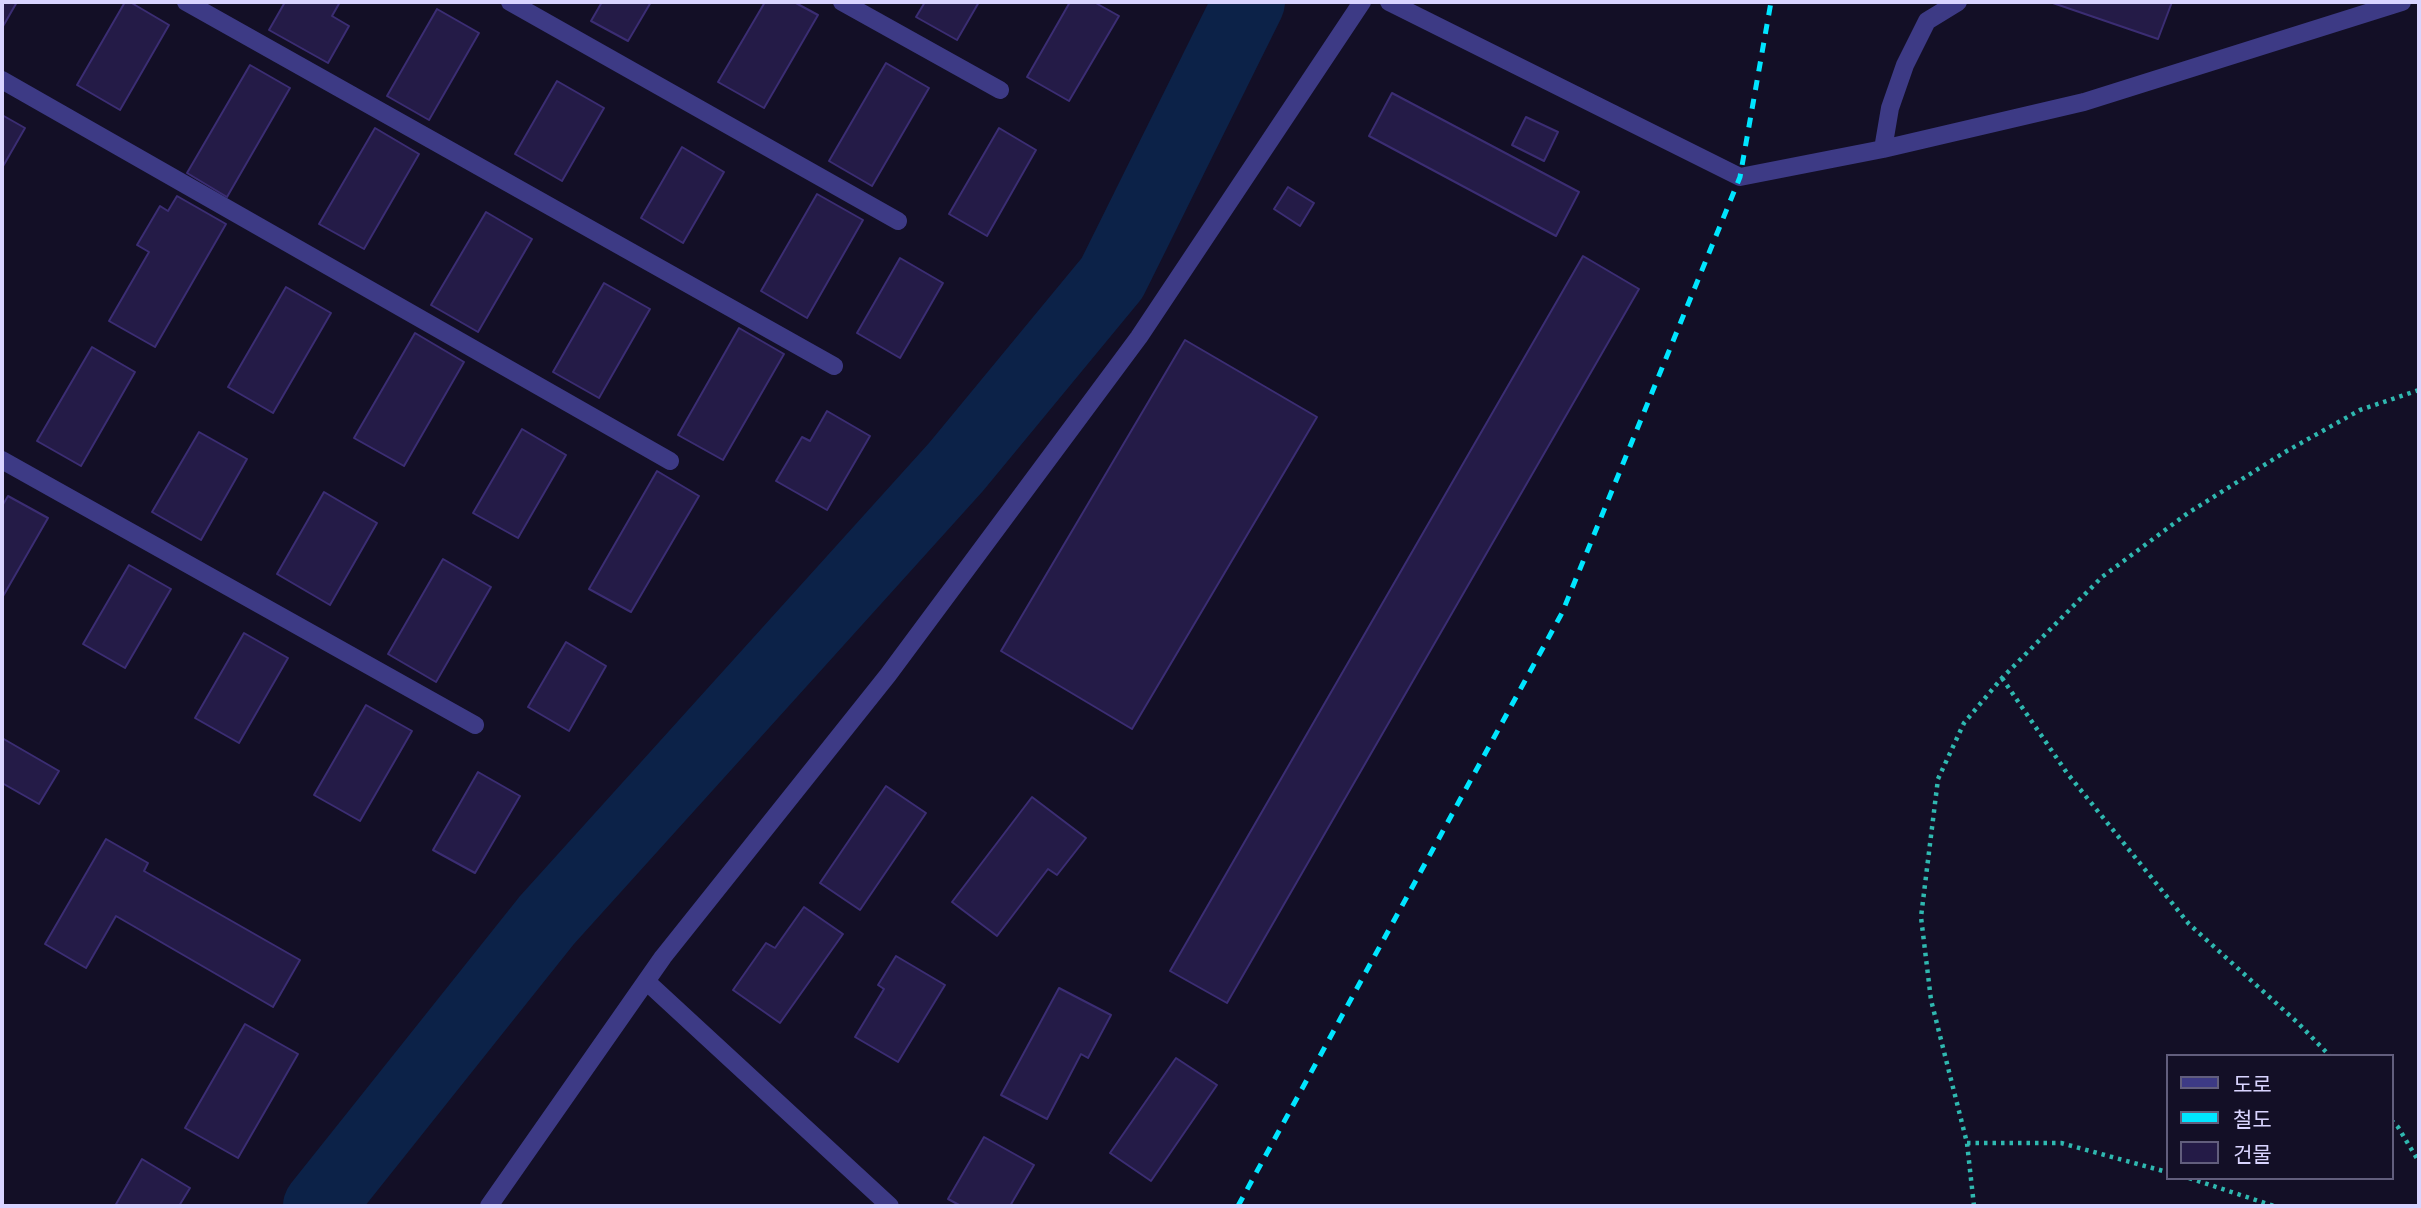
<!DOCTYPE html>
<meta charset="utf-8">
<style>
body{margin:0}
#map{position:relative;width:2421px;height:1208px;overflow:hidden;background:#130f26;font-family:Raleway,"Noto Sans KR",sans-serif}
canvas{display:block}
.frame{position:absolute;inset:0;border:4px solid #d9d4ff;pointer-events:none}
.legend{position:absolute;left:2166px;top:1054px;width:228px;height:126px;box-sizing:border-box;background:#130f26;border:2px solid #625e7d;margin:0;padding:9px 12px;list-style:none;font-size:21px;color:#d9d4ff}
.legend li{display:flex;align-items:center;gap:14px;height:35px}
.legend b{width:35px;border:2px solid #625e7d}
</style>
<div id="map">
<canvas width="2421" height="1208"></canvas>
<div class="frame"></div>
<ul class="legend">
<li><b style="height:9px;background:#3d3a85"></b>도로</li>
<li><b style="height:9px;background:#00e5ff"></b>철도</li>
<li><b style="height:19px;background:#241b47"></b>건물</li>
</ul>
</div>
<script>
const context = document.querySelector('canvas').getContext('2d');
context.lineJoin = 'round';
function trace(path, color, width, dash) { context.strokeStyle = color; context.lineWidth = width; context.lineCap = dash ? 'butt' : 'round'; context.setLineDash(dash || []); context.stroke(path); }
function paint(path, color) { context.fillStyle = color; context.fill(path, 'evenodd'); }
const river = new Path2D(`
 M319 1206 547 920 956 467 1112 278 1249 2`);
const building = new Path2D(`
 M2 2H17L2 28Z
 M125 2H130L169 25 120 110 77 85Z
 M285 2H340L332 16 349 26 328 63 269 30Z
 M602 2H651L628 41 591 21Z
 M765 2H794L818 15 764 108 718 82Z
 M925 2H979L957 40 916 17Z
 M1070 2H1094L1119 16 1069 101 1027 77Z
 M2050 2H2172L2158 39Z
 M437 9 479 33 429 120 387 96Z
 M886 63 929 88 872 186 829 161Z
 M250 65 290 88 227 197 187 173Z
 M557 81 604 108 562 181 515 154Z
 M1392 93 1579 192 1556 236 1369 136Z
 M2 115 25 128 2 168Z
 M1526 117 1558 132 1544 161 1512 145Z
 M375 128 419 154 364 249 319 224Z
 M999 128 1036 150 987 236 949 214Z
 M682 147 724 172 683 243 641 218Z
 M1288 187 1314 203 1300 226 1274 209Z
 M817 194 863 220 807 318 761 291Z
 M177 196 226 224 155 347 109 321 149 252 137 245 160 206 168 211Z
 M486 212 532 239 478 332 431 305Z
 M1583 256 1639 289 1227 1003 1170 971Z
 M900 258 943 283 900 358 857 333Z
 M604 283 650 309 599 398 553 372Z
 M286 287 331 313 273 413 228 387Z
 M739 328 784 354 723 460 678 435Z
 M415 333 464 362 404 466 354 438Z
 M1185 340 1317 417 1132 729 1001 651Z
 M92 347 135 372 81 466 37 441Z
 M827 411 870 436 827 510 776 481 802 437 810 441Z
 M522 429 566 455 518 538 473 513Z
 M199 432 247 459 201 540 152 512Z
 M657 471 699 496 631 612 589 589Z
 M324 492 377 523 330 605 277 574Z
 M8 496 48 518 2 598V506Z
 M443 559 491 587 436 682 388 654Z
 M129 565 171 589 125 668 83 644Z
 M244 633 288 658 239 743 195 718Z
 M566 642 606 666 569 731 528 707Z
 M366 705 412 731 360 821 314 795Z
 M2 738 59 771 39 804 2 783Z
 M478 772 520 796 475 873 433 850Z
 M886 786 926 813 860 910 820 883Z
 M1032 797 1086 838 1057 875 1048 869 997 936 952 902Z
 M106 839 148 863 144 871 300 960 273 1007 116 916 86 968 45 944Z
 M804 907 843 934 780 1023 733 990 766 943 775 948Z
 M896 956 945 985 898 1062 855 1037 884 989 878 985Z
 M1059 988 1111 1015 1088 1058 1081 1054 1047 1119 1001 1095Z
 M245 1024 298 1054 238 1158 185 1128Z
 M1176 1058 1217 1085 1151 1181 1110 1153Z
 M984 1137 1034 1165 1010 1206H961L948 1199Z
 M142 1159 190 1188 179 1206H115Z`);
const path = new Path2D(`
 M2002 678 2067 773 2189 924 2298 1023 2330 1056
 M2391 1120 2398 1127 2419 1162
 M1967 1143H2061L2167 1172
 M2189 1178 2274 1206
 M1974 1206 1967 1143 1931 1000 1921 917 1938 779 1964 723 2002 678 2102 577 2188 513 2285 452 2360 410 2419 390`);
const minor = new Path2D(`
 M186 2 834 366
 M510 2 898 221
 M842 2 1000 90
 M1389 2 1740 177 1883 149 2084 102 2402 2
 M2 80 670 461
 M1883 149 1890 108 1905 65 1927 21 1958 2
 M2 460 475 725
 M646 981 890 1206
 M489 1206 663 957 888 675 1139 337 1362 2`);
const rail = new Path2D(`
 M1238 1206 1562 613 1740 177 1771 2`);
trace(river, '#0c2248', 72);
paint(building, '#241b47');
trace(building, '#3b2d73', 2);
trace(path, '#2fb8b0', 4.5, [3.5, 5]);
trace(minor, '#3d3a85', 18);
trace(rail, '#00e5ff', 5, [10, 9]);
</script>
